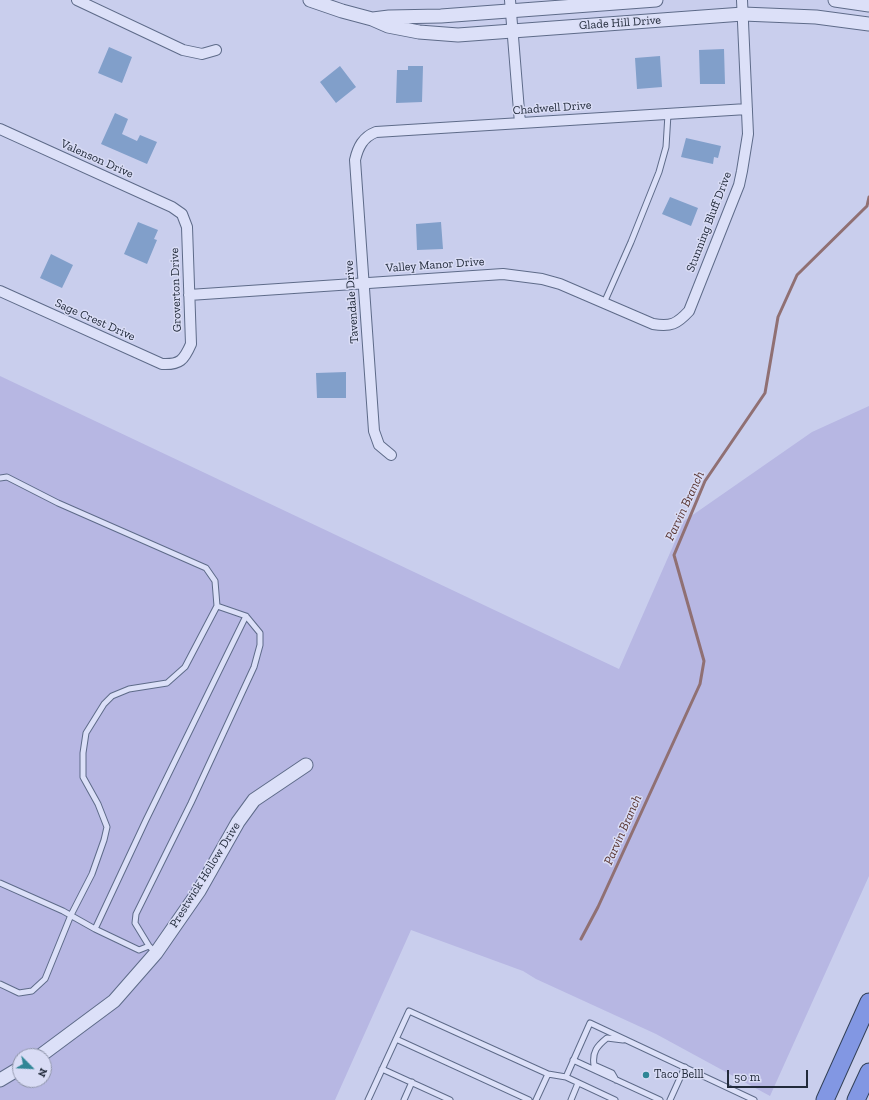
<!DOCTYPE html>
<style>
body{margin:0}
#map{position:relative;width:869px;height:1100px;overflow:hidden;background:#c9ceed;font-family:"Zilla Slab",serif}
canvas{display:block}
.north{position:absolute;left:12px;top:1048px;width:40px;height:40px;box-sizing:border-box;background:#d9dcf5;border:1px solid #8f95aa;border-radius:50%;rotate:114deg;font-size:11px;font-weight:700;line-height:16px;text-align:center;color:#212a3a}
.north::after{content:'';display:block;margin:auto;width:14px;height:18px;background:#308696;clip-path:polygon(50% 0,100% 100%,50% 72%,0 100%)}
.scale{position:absolute;left:727px;top:1070px;width:81px;height:18px;box-sizing:border-box;border:2px solid #212a3a;border-top:0;padding-left:5px;font-size:12px;line-height:14px;white-space:nowrap;color:#212a3a;-webkit-text-stroke:3px #d9dcf5;paint-order:stroke}
</style>
<div id="map">
<canvas width="869" height="1100"></canvas>
<div class="north">N</div>
<div class="scale">50 m</div>
</div>
<script>
const context = document.querySelector('canvas').getContext('2d');
context.lineJoin = 'round';
function paint(path, color) { context.fillStyle = color; context.fill(path, 'evenodd'); }
function trace(path, color, width, dash) { context.strokeStyle = color; context.lineWidth = width; context.lineCap = dash ? 'butt' : 'round'; context.setLineDash(dash || []); context.stroke(path); }
function write(font, color, halo, rows, align = 'center') {
  context.font = font + ' "Zilla Slab",serif'; context.lineWidth = 3; context.setLineDash([]); context.textBaseline = 'middle'; context.strokeStyle = halo; context.fillStyle = color; for (const [text, x, y, turn = 0] of rows) {
    context.save(); context.translate(x, y); context.rotate((+turn || 0) * Math.PI / 180); context.textAlign = isNaN(turn) ? turn : align; if (halo) context.strokeText(text, 0, 0); context.fillText(text, 0, 0); context.restore();
  }
}
const farmland = new Path2D(`
 M0 376 619 669 684 521 812 432 869 406V876L770 1096 656 1034 536 979 523 971 411 930 335 1100H0ZM20 1056H44V1080H20Z`);
const stream = new Path2D(`
 M581 939 598 907 700 684 704 661 674 555 705 481 765 393 778 317 797 275 867 206 869 197`);
const building = new Path2D(`
 M109 47 132 57 122 83 98 73Z
 M724 49 725 84H700L699 50Z
 M660 56 662 87 637 89 635 58Z
 M340 66 356 87 336 103 320 82Z
 M408 66H423L422 102 396 103 397 70H408Z
 M115 113 128 119 122 134 137 141 140 135 157 142 147 164 101 144Z
 M686 138 721 146 718 158 714 157 713 164 681 157Z
 M670 197 698 208 691 226 662 214Z
 M138 222 158 230 154 239 157 240 147 264 124 254Z
 M441 222 443 249 417 250 416 224Z
 M51 254 73 265 62 288 40 278Z
 M346 372V398H317L316 373Z`);
const service = new Path2D(`
 M604 303 631 242 659 172 666 147 668 114
 M0 478 7 477 58 503 206 568 215 581 217 606
 M0 883 63 911 95 929 139 950 149 946 151 948
 M95 929 146 820 246 616
 M0 984 19 993 32 991 45 979 71 915 92 874 104 840 107 827 98 804 83 777V753L86 733 104 704 112 696 129 689 167 683 185 667 217 606 246 616 260 633V645L254 667 191 803 136 914 135 923 149 946
 M396 1039 529 1100
 M573 1060 660 1100
 M382 1069 450 1100
 M566 1077 615 1100
 M616 1080 612 1073 594 1065C592 1052 597 1046 607 1038L623 1040
 M368 1100 409 1011 548 1074 566 1077 590 1023 754 1100
 M404 1100 412 1082
 M536 1100 548 1074
 M571 1100 578 1083
 M670 1100 685 1067`);
const minor = new Path2D(`
 M77 0 183 50 202 54 216 50
 M510 0 520 123
 M0 129 172 207 182 214 187 227 191 344C184 360 180 365 162 364L0 291
 M189 295 503 274 542 279 560 284 653 324C671 327 677 324 689 311L739 185 742 171 748 134 742 0
 M391 455 379 445 374 431 355 160C358 147 363 137 376 132L747 109`);
const tertiary = new Path2D(`
 M310 0 342 11 372 19 388 26 419 32 458 35 743 14 816 17 869 24
 M835 0 869 5
 M373 19 389 17 441 16 656 0
 M40 1056 114 1001 156 953 199 891 238 822 254 800 306 765
 M0 1080 20 1068`);
const trunk = new Path2D(`
 M825 1100 869 1002
 M856 1100 869 1072`);
const markers = [
 [646,1075,4,"#308696"]
];
const streetNames = [
 ["Glade Hill Drive",620,23,-4],
 ["Chadwell Drive",552,108,-4],
 ["Valenson Drive",97,159,24],
 ["Stunning Bluff Drive",709,222,-69],
 ["Valley Manor Drive",435,265,-4],
 ["Groverton Drive",176,290,-92],
 ["Tavendale Drive",352,302,-94],
 ["Sage Crest Drive",95,320,24],
 ["Prestwick Hollow Drive",205,875,-58]
];
const poiNames = [
 ["Taco Belll",654,1075]
];
const waterNames = [
 ["Parvin Branch",685,506,-65],
 ["Parvin Branch",623,830,-66]
];
paint(farmland, '#b7b7e3');
trace(stream, '#907073', 3);
paint(building, '#819fca');
trace(service, '#5e6b89', 7);
trace(minor, '#5e6b89', 12);
trace(tertiary, '#5e6b89', 15);
trace(trunk, '#324058', 19);
trace(service, '#dce0f8', 5);
trace(minor, '#dce0f8', 10);
trace(tertiary, '#dce0f8', 13);
trace(trunk, '#8297e3', 17);
for (const [x, y, r, color] of markers) { const dot = new Path2D(); dot.arc(x, y, r, 0, 2 * Math.PI); context.fillStyle = color; context.fill(dot); trace(dot, '#d9dcf5', 1.5); }
write('12px', '#212a3a', '#d9dcf5', streetNames);
write('12px', '#212a3a', '#d9dcf5', poiNames, 'left');
write('italic 13px', '#593531', '#d9dcf5', waterNames);
</script>
